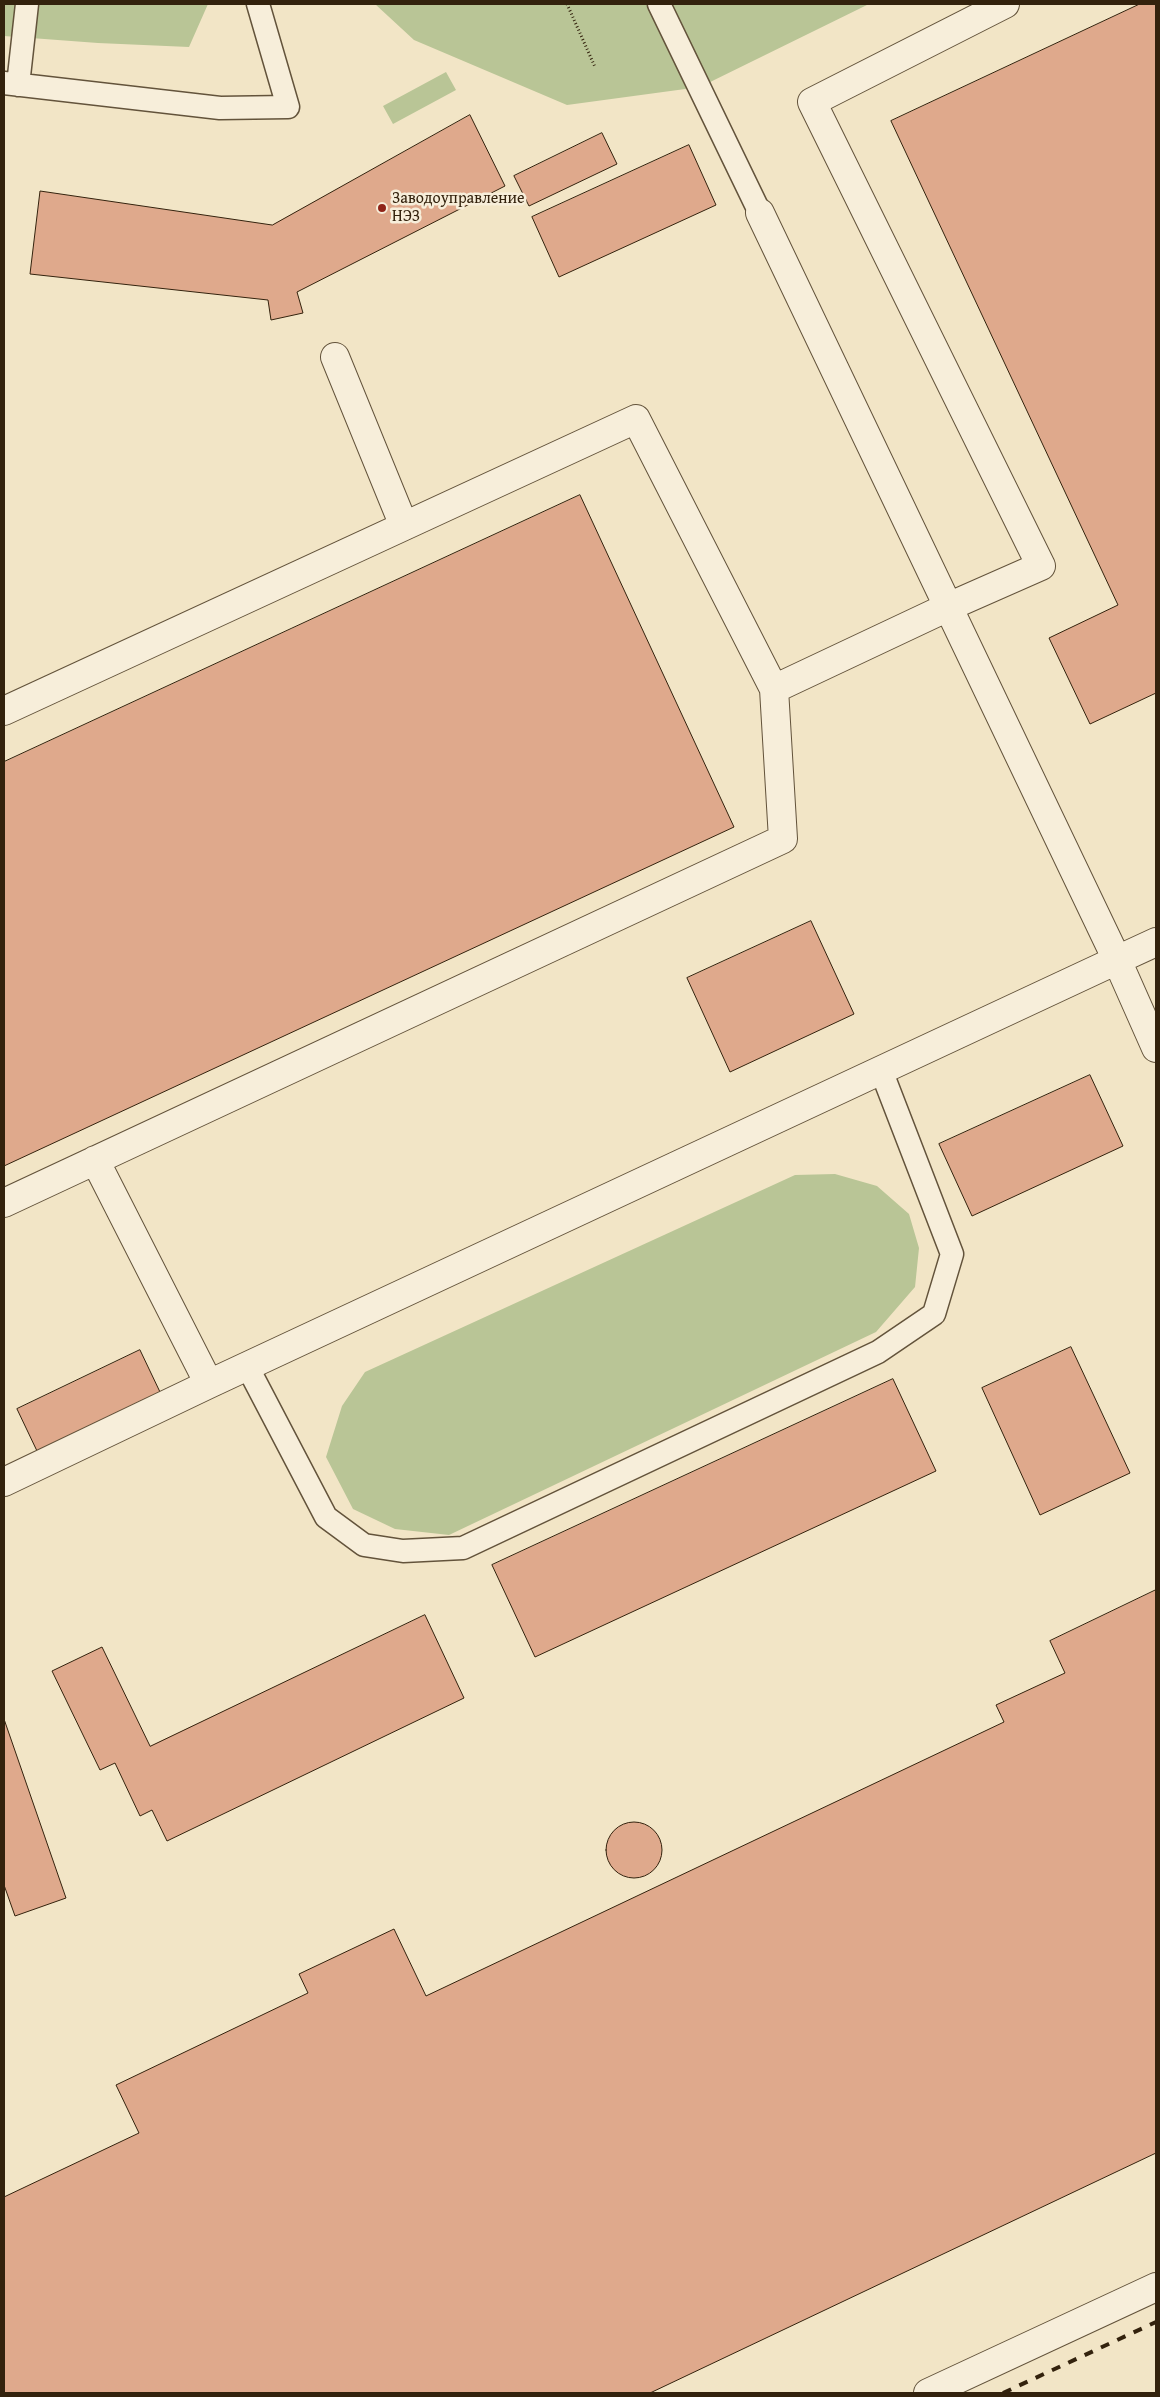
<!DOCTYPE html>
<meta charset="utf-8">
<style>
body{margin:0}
#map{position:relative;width:1160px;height:2397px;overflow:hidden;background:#f2e5c6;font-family:"Gentium Book Plus",serif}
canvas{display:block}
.frame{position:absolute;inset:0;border:5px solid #33220d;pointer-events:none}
</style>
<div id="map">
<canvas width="1160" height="2397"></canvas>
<div class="frame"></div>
</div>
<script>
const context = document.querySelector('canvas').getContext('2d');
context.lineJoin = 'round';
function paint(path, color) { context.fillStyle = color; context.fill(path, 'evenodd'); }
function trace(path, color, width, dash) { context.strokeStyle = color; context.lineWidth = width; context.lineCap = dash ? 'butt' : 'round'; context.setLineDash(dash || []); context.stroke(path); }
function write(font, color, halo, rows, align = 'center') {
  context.font = font + ' "Gentium Book Plus",serif'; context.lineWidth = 5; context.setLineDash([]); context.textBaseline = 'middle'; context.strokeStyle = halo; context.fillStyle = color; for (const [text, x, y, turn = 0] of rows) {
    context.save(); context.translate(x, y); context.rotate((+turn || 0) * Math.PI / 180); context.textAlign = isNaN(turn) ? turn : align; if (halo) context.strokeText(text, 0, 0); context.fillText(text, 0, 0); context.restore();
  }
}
const green = new Path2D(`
 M4 4H208L189 47 98 43 4 36Z
 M375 4H869L700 87 567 105 414 40Z
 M446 72 456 90 393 124 383 106Z
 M835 1174 877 1186 909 1214 919 1248 915 1287 876 1332 449 1535 395 1529 353 1509 326 1457 342 1406 365 1372 795 1175Z`);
const building = new Path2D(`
 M1140 4H1156V693L1090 724 1049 638 1118 605 891 121Z
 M470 115 505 186 297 292 303 313 271 320 268 300 30 274 40 191 272 225Z
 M602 133 617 164 529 206 514 176Z
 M689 145 716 205 559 277 532 217Z
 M580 495 734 827 4 1166V762Z
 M811 921 854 1014 730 1072 687 978Z
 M1090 1075 1123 1146 972 1216 939 1144Z
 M1071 1347 1130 1473 1040 1515 982 1388Z
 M140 1350 160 1392 37 1451 17 1409Z
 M893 1379 936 1471 535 1657 492 1565Z
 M1156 1590V2153L650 2393H4V2197L139 2133 116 2085 308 1993 299 1974 394 1929 426 1996 1004 1722 996 1705 1065 1673 1050 1641Z
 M425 1615 464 1698 167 1841 152 1810 140 1816 115 1763 100 1770 52 1671 102 1647 150 1746Z
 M4 1719 66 1898 15 1916 4 1885Z
 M606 1850a28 28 0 1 1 56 0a28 28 0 1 1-56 0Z`);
const path = new Path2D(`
 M567 4 595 67`);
const service = new Path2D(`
 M659 4 760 213
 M4 83 220 108 288 107 258 4
 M18 85 27 4
 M247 1366 326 1517 364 1545 403 1551 463 1548 878 1352 934 1314 952 1254 881 1070`);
const minor = new Path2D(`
 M760 213 1117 960 1156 942
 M335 357 404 526
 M774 689 948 607 1041 566 812 102 1005 4
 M4 711 636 419 774 689 783 839 4 1203
 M95 1160 209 1384
 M4 1482 209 1384 1117 960 1156 1048
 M928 2393 1156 2287`);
const rail = new Path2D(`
 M1003 2393 1156 2322`);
const markers = [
 [382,208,5,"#8f2418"]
];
const poiNames = [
 ["Заводоуправление",392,199],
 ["НЭЗ",392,217]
];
paint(green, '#b9c596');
paint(building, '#dfa98c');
trace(building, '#33220d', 1);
trace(service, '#63533b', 25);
trace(minor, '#63533b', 30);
trace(path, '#33220d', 3, [1, 2.5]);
trace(service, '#f7eeda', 22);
trace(minor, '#f7eeda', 28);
trace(rail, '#33220d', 4, [9, 9]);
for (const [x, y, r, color] of markers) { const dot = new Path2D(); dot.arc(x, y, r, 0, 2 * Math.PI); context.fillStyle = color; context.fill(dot); trace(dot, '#f7eeda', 2); }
write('16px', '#33220d', '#f7eeda', poiNames, 'left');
</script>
